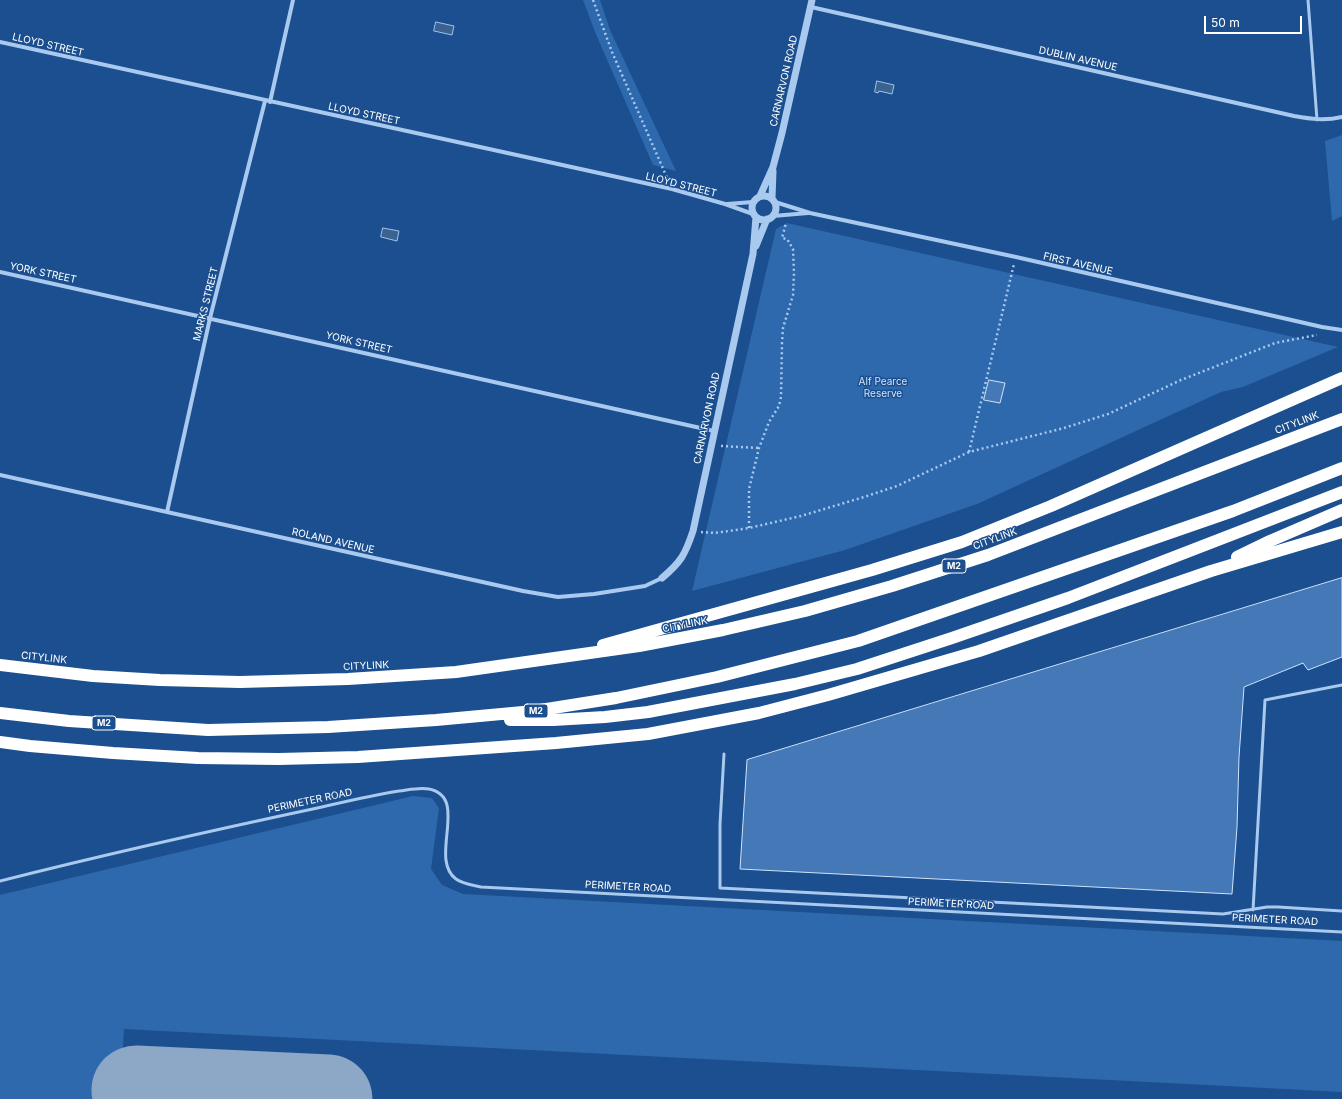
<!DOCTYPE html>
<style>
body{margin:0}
#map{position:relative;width:1342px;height:1099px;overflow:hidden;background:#1b4f8f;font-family:Inter,sans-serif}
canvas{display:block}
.scale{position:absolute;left:1204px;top:16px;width:98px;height:18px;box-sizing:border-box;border:2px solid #fff;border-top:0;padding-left:5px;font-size:12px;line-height:14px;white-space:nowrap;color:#fff;-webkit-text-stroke:3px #1b4f8f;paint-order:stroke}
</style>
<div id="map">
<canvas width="1342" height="1099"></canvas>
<div class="scale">50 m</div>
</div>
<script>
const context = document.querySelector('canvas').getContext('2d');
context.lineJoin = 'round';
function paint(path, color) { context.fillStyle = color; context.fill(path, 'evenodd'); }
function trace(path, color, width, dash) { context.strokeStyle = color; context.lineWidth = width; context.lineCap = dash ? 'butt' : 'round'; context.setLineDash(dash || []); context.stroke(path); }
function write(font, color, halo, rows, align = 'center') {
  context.font = font + ' Inter,sans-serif'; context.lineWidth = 3; context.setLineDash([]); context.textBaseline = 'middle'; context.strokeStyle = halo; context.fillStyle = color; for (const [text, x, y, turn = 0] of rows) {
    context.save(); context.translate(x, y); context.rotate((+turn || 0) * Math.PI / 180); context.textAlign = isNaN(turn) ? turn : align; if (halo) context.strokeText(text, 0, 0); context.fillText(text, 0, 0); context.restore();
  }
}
const green = new Path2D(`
 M583 0H600L610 30 676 171 653 165 595 32Z
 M1342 135V216L1332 221 1325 141Z
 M787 223 1338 347 1243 387 1221 392 977 504 845 550 692 591 776 229Z
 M413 796 432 798 439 808 431 869 442 885 463 894 1342 941V1092L124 1029 120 1099H0V895Z`);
const water = new Path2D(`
 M436 22 454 26 452 35 434 31Z
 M877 81 894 85 892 94 879 91 878 93 875 92Z
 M383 228 399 231 397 241 381 237Z`);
const taxiway = new Path2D(`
 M161 1099V1091
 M234 1099 247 1095`);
const runway = new Path2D(`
 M136 1090 328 1099`);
const building = new Path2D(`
 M989 380 1005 383 1000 403 984 400Z
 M1342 578V657L1308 670 1303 663 1244 687 1239 757 1237 827 1232 894 740 869 747 760Z`);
const path = new Path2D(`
 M593 0 612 52 668 180
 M721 446 759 448
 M969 452 1014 264
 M749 528V489L759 448 769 422 779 406 781 397 782 343 783 328 793 295 794 273 793 249 787 239 782 238 786 223
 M701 532 715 533 749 528 801 516 864 497 897 486 969 452 1064 428 1108 414 1181 380 1275 343 1317 335`);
const service = new Path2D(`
 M1308 0 1317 120
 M724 754 720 824V888L1223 914 1267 907H1278L1342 911
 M0 881C107 854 214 830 322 807 348 801 373 795 399 791 408 790 420 787 429 789 470 797 428 859 456 879 463 884 473 885 481 887L1342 932
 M1253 910 1265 700 1342 685`);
const minor = new Path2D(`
 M811 7 1294 116C1311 119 1325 121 1342 117
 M0 42 672 189 725 204 753 214
 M270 102 293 0
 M775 202 810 213 1016 257 1322 327 1342 330
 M727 204 753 202
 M773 216 808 213
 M0 272 714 431
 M0 475 523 591 558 597 594 594 645 586 662 578
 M167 512 210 318 265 101`);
const tertiary = new Path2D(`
 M752 208a12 12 0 1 1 24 0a12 12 0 1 1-24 0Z
 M760 196 773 167 782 133 812 0
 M772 198 773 171
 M756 246 767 219
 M662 578C681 562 685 555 693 531L753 254 756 217`);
const motorway = new Path2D(`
 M1237 557 1270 541 1342 510
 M603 645 872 570 962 542 1051 506 1342 378
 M0 665 93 676 160 680 240 682 348 679 456 672 639 646 723 630 805 611 892 586 988 555 1342 419
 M0 713 69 721 208 730 328 727 436 720 534 711 616 698 717 677 858 641 1233 511 1342 468
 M510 720H553L605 717 648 712 795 684 857 669 952 638 1068 598 1342 492
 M0 742 30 746 113 753 198 758 279 759 358 757 556 743 648 734 759 713 828 695 979 651 1211 571 1342 532`);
const shields = [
 [954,566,24],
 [536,711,24],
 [104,723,24]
];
const shieldNames = [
 ["M2",954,566],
 ["M2",536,711],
 ["M2",104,723]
];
const streetNames = [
 ["LLOYD STREET",48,45,13],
 ["DUBLIN AVENUE",1078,59,13],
 ["CARNARVON ROAD",784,81,-77],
 ["LLOYD STREET",364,114,12],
 ["LLOYD STREET",681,185,14],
 ["FIRST AVENUE",1078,264,13],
 ["YORK STREET",43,273,12],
 ["MARKS STREET",206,304,-76],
 ["YORK STREET",359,343,13],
 ["CARNARVON ROAD",707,418,-78],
 ["CITYLINK",1297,423,-21],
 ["CITYLINK",995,539,-20],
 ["ROLAND AVENUE",333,541,13],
 ["CITYLINK",685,625,-11],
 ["CITYLINK",44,658,6],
 ["CITYLINK",366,666,-3],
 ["PERIMETER ROAD",310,801,-12],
 ["PERIMETER ROAD",628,887,3],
 ["PERIMETER ROAD",951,904,3],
 ["PERIMETER ROAD",1275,920,3]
];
const parkNames = [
 ["Alf Pearce",883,382],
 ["Reserve",883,394]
];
paint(green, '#2e69ad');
paint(water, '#3c6290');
trace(water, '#9cc4f0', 1);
trace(taxiway, '#8da7c7', 35);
trace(runway, '#8da7c7', 89);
paint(building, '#4478b7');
trace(building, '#cfe3fa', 1);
trace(path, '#a9c9ee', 2.5, [2, 3]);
trace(service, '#a9c9ee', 3);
trace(minor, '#a9c9ee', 4);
trace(tertiary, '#a9c9ee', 7);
trace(motorway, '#fff', 12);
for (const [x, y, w] of shields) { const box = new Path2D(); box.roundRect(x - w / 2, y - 7, w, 14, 3); context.fillStyle = '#1b4f8f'; context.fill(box); trace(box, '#fff', 1); }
write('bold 9px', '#fff', null, shieldNames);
write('10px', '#fff', '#1b4f8f', streetNames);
write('10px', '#cfe3fa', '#1b4f8f', parkNames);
</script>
